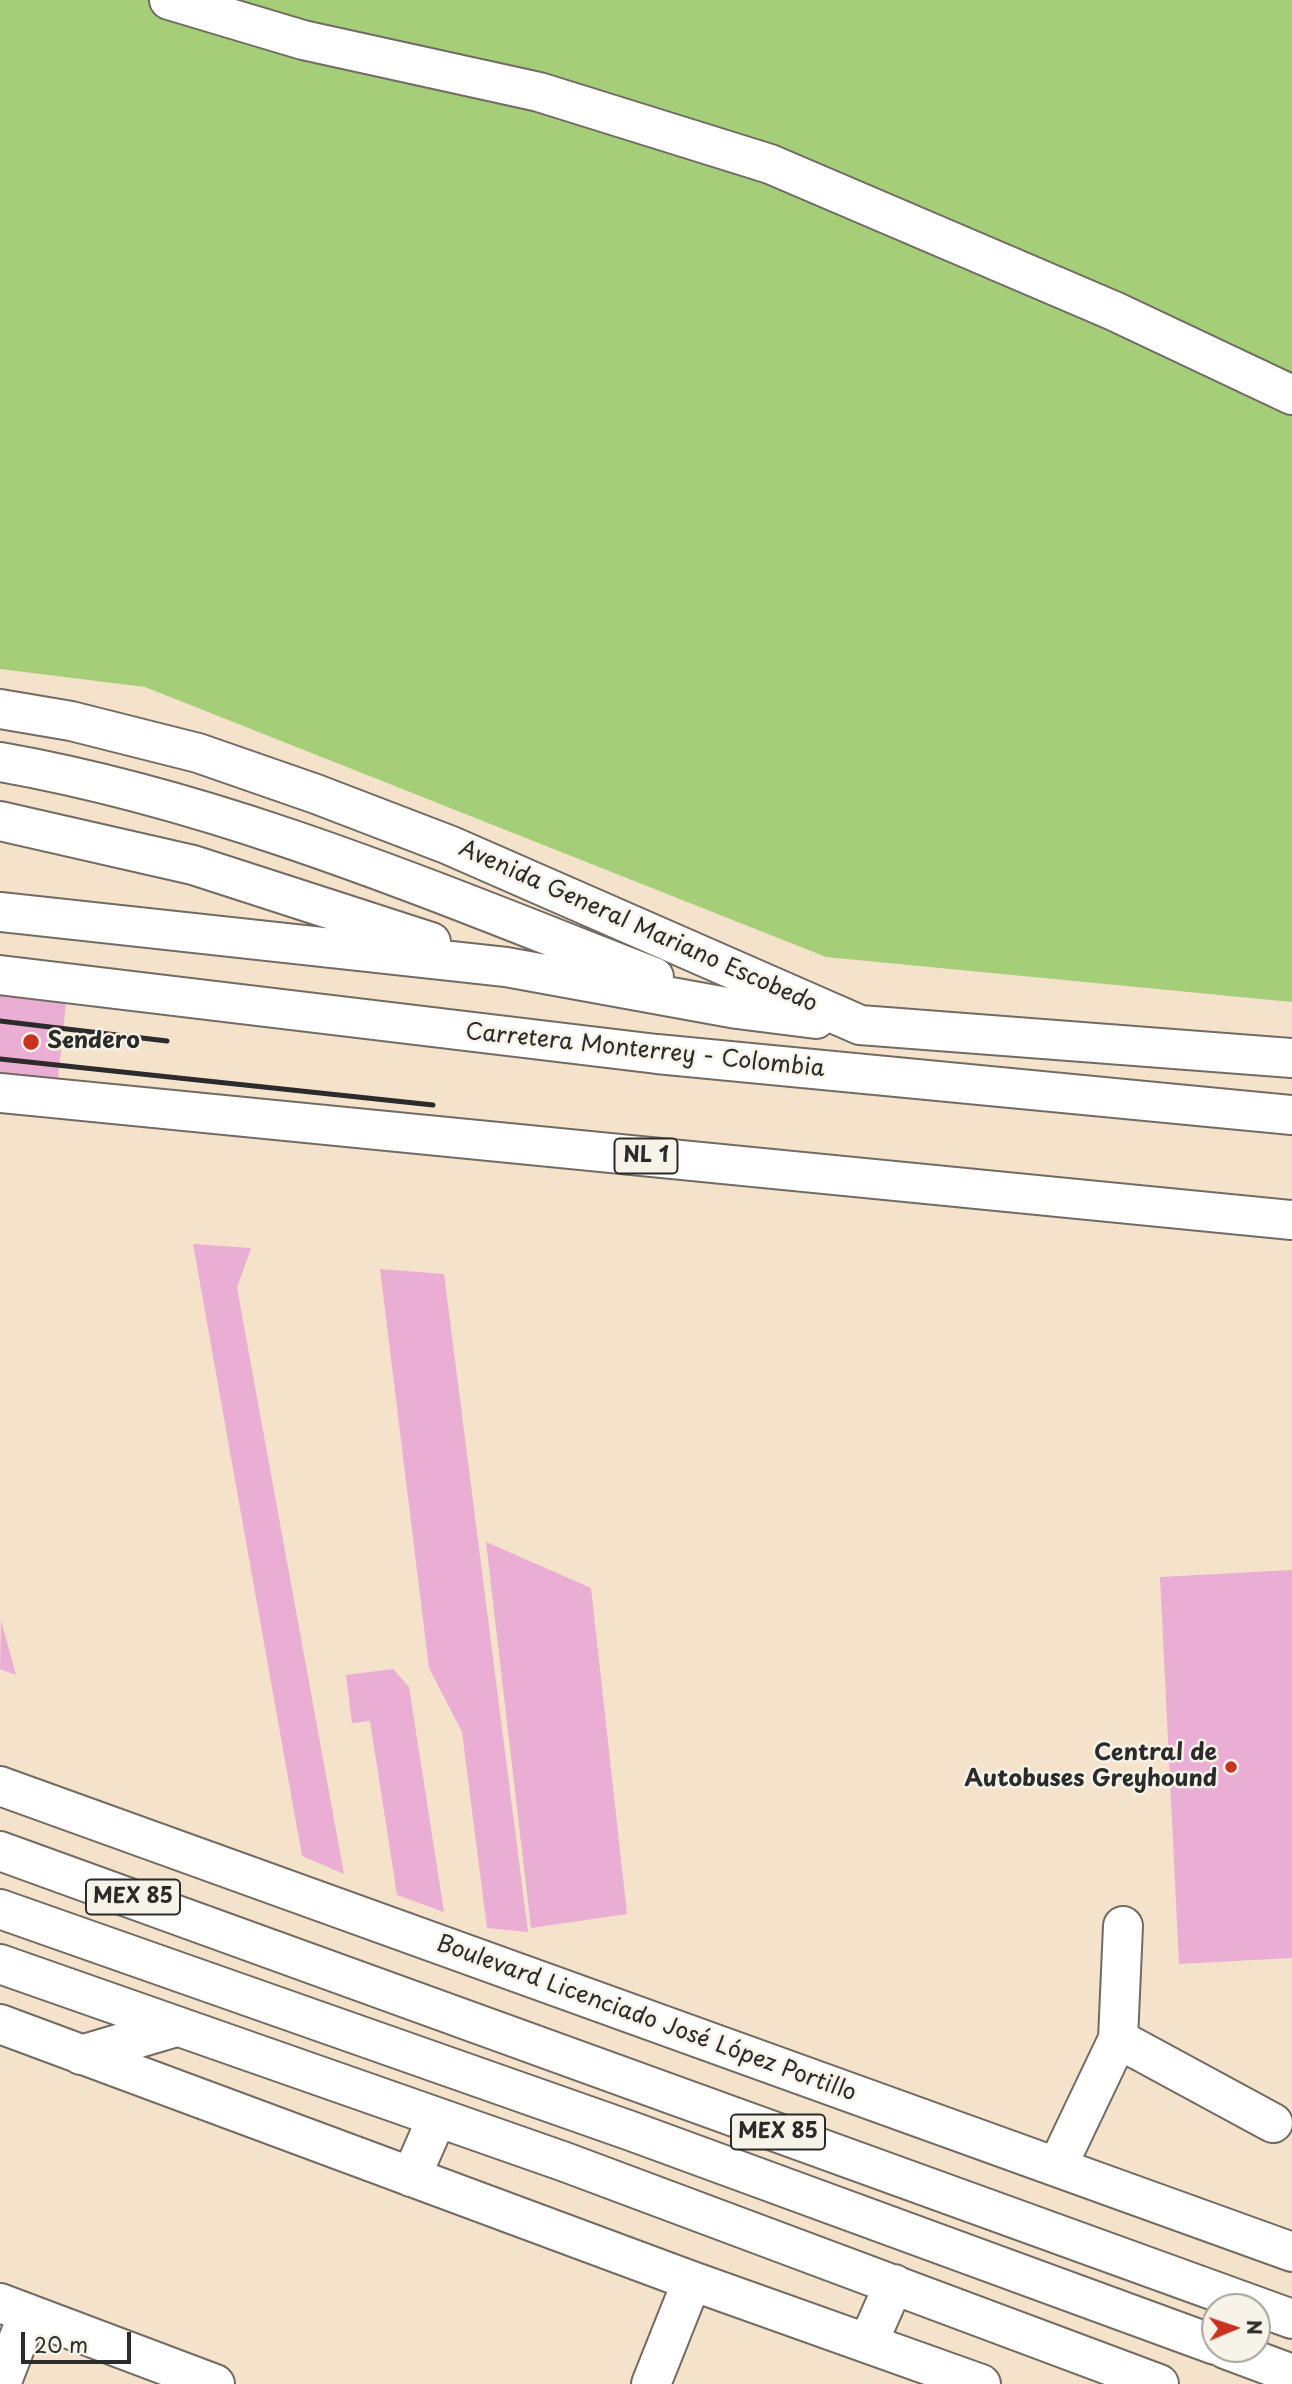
<!DOCTYPE html>
<meta charset="utf-8">
<style>
body{margin:0}
#map{position:relative;width:1292px;height:2384px;overflow:hidden;background:#f4e2ca;font-family:"Playpen Sans",sans-serif}
canvas{display:block}
.north{position:absolute;left:1201px;top:2293px;width:70px;height:70px;box-sizing:border-box;background:#f7f3e8;border:2px solid #a5a39c;border-radius:50%;rotate:88deg;font-size:19px;font-weight:700;line-height:28px;text-align:center;color:#2b2b2b}
.north::after{content:'';display:block;margin:auto;width:24px;height:32px;background:#c8321e;clip-path:polygon(50% 0,100% 100%,50% 72%,0 100%)}
.scale{position:absolute;left:21px;top:2332px;width:110px;height:32px;box-sizing:border-box;border:4px solid #2b2b2b;border-top:0;padding-left:9px;font-size:21px;line-height:24px;white-space:nowrap;color:#2b2b2b;-webkit-text-stroke:5px #f7f3e8;paint-order:stroke}
</style>
<div id="map">
<canvas width="1292" height="2384"></canvas>
<div class="north">N</div>
<div class="scale">20 m</div>
</div>
<script>
const context = document.querySelector('canvas').getContext('2d');
context.lineJoin = 'round';
function paint(path, color) { context.fillStyle = color; context.fill(path, 'evenodd'); }
function trace(path, color, width, dash) { context.strokeStyle = color; context.lineWidth = width; context.lineCap = dash ? 'butt' : 'round'; context.setLineDash(dash || []); context.stroke(path); }
function write(font, color, halo, rows, align = 'center') {
  context.font = font + ' "Playpen Sans",sans-serif'; context.lineWidth = 5; context.setLineDash([]); context.textBaseline = 'middle'; context.strokeStyle = halo; context.fillStyle = color; for (const [text, x, y, turn = 0] of rows) {
    context.save(); context.translate(x, y); context.rotate((+turn || 0) * Math.PI / 180); context.textAlign = isNaN(turn) ? turn : align; if (halo) context.strokeText(text, 0, 0); context.fillText(text, 0, 0); context.restore();
  }
}
const green = new Path2D(`
 M0 0H1292V1002L826 957 145 687 0 669Z`);
const building = new Path2D(`
 M0 968 69 975 54 1115 0 1109Z
 M193 1244 251 1248 237 1288 344 1874 302 1856Z
 M380 1269 444 1274 528 1932 487 1928 462 1732 429 1668Z
 M486 1542 591 1588 627 1914 531 1928Z
 M1292 1570V1958L1179 1964 1160 1577Z
 M1 1620 16 1675 0 1669Z
 M393 1669 409 1687 444 1912 397 1895 370 1721 352 1723 346 1675Z`);
const minor = new Path2D(`
 M169 0 303 40 539 92 770 164 1114 311 1292 395
 M0 709 71 721 198 753 316 794 449 845 860 1025 1292 1058
 M0 762C227 802 440 894 654 977
 M0 821 193 865 431 942
 M0 912 506 967 737 1009 816 1019
 M0 1786 1292 2252
 M0 1964 565 2162 1159 2384
 M0 2024 692 2281 981 2384
 M1118 2039 1273 2123
 M81 2055 176 2027
 M1057 2167 1118 2039 1123 1926
 M411 2177 437 2118
 M0 2303 215 2384
 M868 2343 894 2284
 M1 2384 28 2314
 M651 2384 692 2281`);
const major = new Path2D(`
 M0 975 657 1054 1292 1115
 M0 1093 1292 1220`);
const highway = new Path2D(`
 M0 1851 1292 2319
 M0 1909 631 2131 1215 2345
 M1225 2349 1292 2374`);
const rail = new Path2D(`
 M0 1021 167 1041
 M0 1059 433 1105`);
const markers = [
 [31,1042,9,"#c8321e"],
 [1231,1767,7,"#c8321e"]
];
const shields = [
 [646,1156,63],
 [133,1897,94],
 [778,2132,94]
];
const shieldNames = [
 ["NL 1",646,1156],
 ["MEX 85",133,1897],
 ["MEX 85",778,2132]
];
const streetNames = [
 ["Avenida General Mariano Escobedo",638,927,24],
 ["Carretera Monterrey - Colombia",645,1051,6],
 ["Boulevard Licenciado José López Portillo",646,2019,20]
];
const poiNames = [
 ["Sendero",47,1042],
 ["Central de",1217,1754,"right"],
 ["Autobuses Greyhound",1217,1780,"right"]
];
paint(green, '#a5ce79');
paint(building, '#eaadd4');
trace(minor, '#716b63', 42);
trace(major, '#716b63', 42);
trace(highway, '#716b63', 42);
trace(minor, '#fff', 38);
trace(major, '#fff', 38);
trace(highway, '#fff', 38);
trace(rail, '#2b2b2b', 5);
for (const [x, y, r, color] of markers) { const dot = new Path2D(); dot.arc(x, y, r, 0, 2 * Math.PI); context.fillStyle = color; context.fill(dot); trace(dot, '#f7f3e8', 2.5); }
for (const [x, y, w] of shields) { const box = new Path2D(); box.roundRect(x - w / 2, y - 17.5, w, 35, 5); context.fillStyle = '#f7f3e8'; context.fill(box); trace(box, '#2b2b2b', 2); }
write('bold 21px', '#2b2b2b', null, shieldNames);
write('23px', '#2b2b2b', '#f7f3e8', streetNames);
write('bold 23px', '#2b2b2b', '#f7f3e8', poiNames, 'left');
</script>
